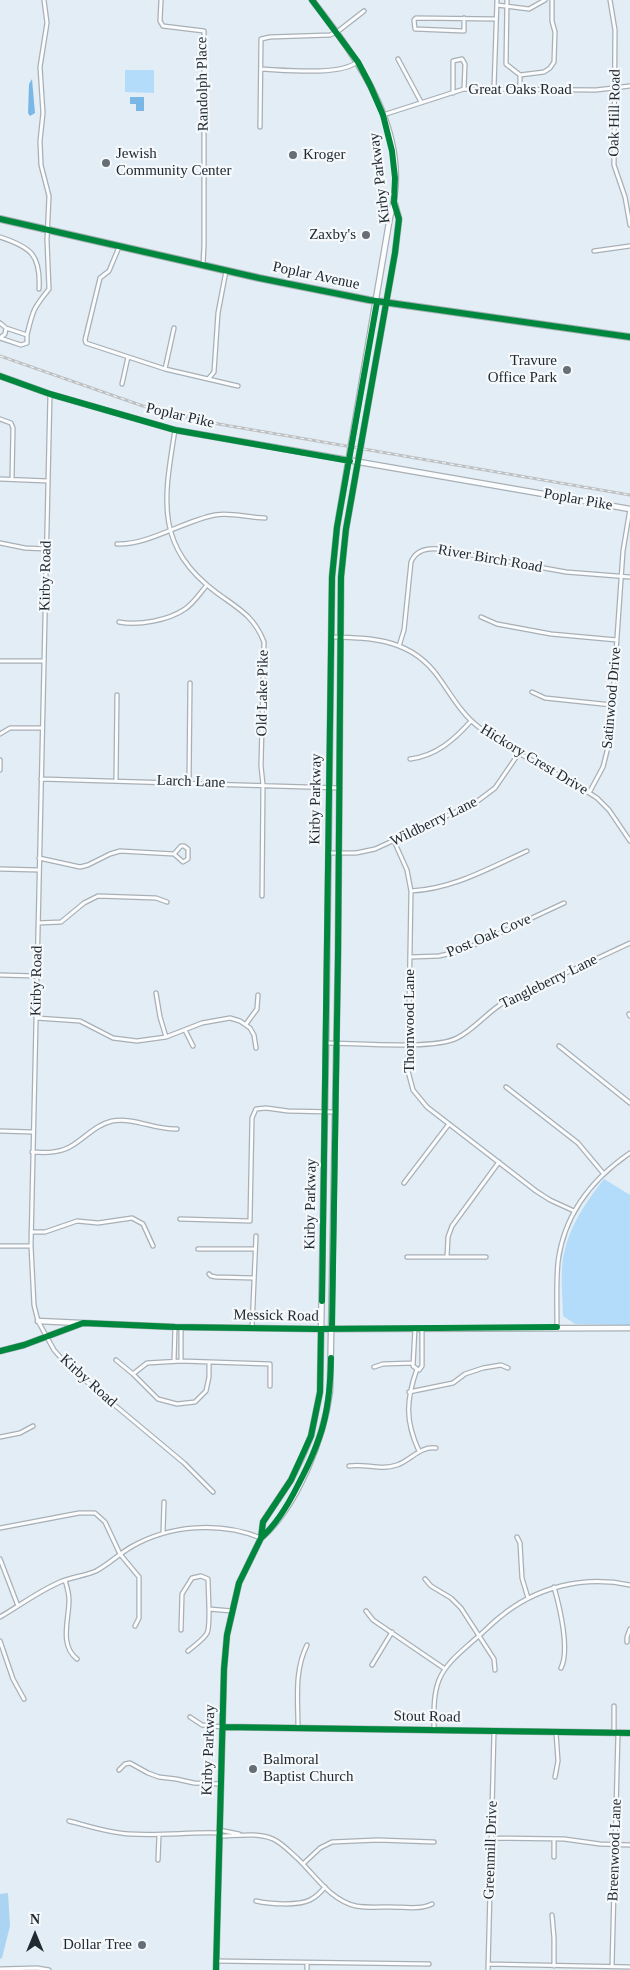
<!DOCTYPE html>
<style>
body{margin:0}
#map{position:relative;width:630px;height:1970px;overflow:hidden;background:#e3edf5;font-family:"Times New Roman",serif}
canvas{display:block}
.north{position:absolute;left:10px;top:1910px;width:50px;height:50px;-webkit-text-stroke:4px #f5f9fc;paint-order:stroke;rotate:0deg;font-size:14px;font-weight:700;line-height:20px;text-align:center;color:#222a31}
.north::after{content:'';display:block;margin:auto;width:18px;height:22px;background:#222a31;clip-path:polygon(50% 0,100% 100%,50% 72%,0 100%)}
</style>
<div id="map">
<canvas width="630" height="1970"></canvas>
<div class="north">N</div>
</div>
<script>
const context = document.querySelector('canvas').getContext('2d');
context.lineJoin = 'round';
function paint(path, color) { context.fillStyle = color; context.fill(path, 'evenodd'); }
function trace(path, color, width, dash) { context.strokeStyle = color; context.lineWidth = width; context.lineCap = dash ? 'butt' : 'round'; context.setLineDash(dash || []); context.stroke(path); }
function write(font, color, halo, rows, align = 'center') {
  context.font = font + ' "Times New Roman",serif'; context.lineWidth = 4.5; context.setLineDash([]); context.textBaseline = 'middle'; context.strokeStyle = halo; context.fillStyle = color; for (const [text, x, y, turn = 0] of rows) {
    context.save(); context.translate(x, y); context.rotate((+turn || 0) * Math.PI / 180); context.textAlign = isNaN(turn) ? turn : align; if (halo) context.strokeText(text, 0, 0); context.fillText(text, 0, 0); context.restore();
  }
}
const green = new Path2D(`
 M125 70H154V93L125 92Z
 M604 1179 630 1195V1325L575 1324 563 1316C563 1301 561 1285 562 1269 564 1234 583 1206 604 1179Z`);
const forest = new Path2D(`
 M8 1893 10 1926 2 1958 0 1959V1894Z`);
const water = new Path2D(`
 M32 79 35 113 30 116 28 113 29 84Z
 M130 97H144V111H136V104H130Z`);
const street = new Path2D(`
 M161 0 160 21 163 26 204 31V245L203 265
 M507 0 506 64 520 75
 M610 0 615 30 614 165 625 197 630 225
 M497 5 529 9 545 0
 M464 18V31L415 29 414 20 416 18 496 19
 M398 59 421 102
 M261 69C284 70 340 76 357 62
 M520 75 544 72 550 68 554 62 555 32 552 21V0
 M494 88 497 0
 M520 89V75
 M453 93V61L462 59 465 64 464 89
 M383 115 464 89 596 90 630 86
 M260 127 261 39 270 37 330 35 337 32 364 11
 M0 237C31 247 41 255 39 289
 M119 247 109 271 100 278 85 340 86 343 165 369 238 386
 M594 251 630 246
 M0 323 6 328 27 335C33 310 33 309 49 289L47 240 49 196 41 165 40 141 43 113 40 67 47 23 44 0
 M1 337 5 334 6 328
 M0 338 21 345 27 343V335
 M165 369 174 328
 M209 378 214 372 218 313 226 271
 M122 384 128 357
 M50 394 31 1246 34 1305 38 1321 54 1350 69 1367 184 1463 213 1492
 M0 419 11 423 13 428 12 479
 M175 430C164 499 154 546 217 593 239 609 254 616 264 642L261 766 263 785 262 896
 M0 479 48 481
 M0 543 25 548 47 549
 M117 544C149 545 183 521 215 515 232 512 248 518 265 518
 M481 617 497 624 551 634 617 640
 M119 622C139 626 169 620 185 609 194 603 200 593 207 585
 M331 637C374 638 412 639 439 678 452 696 462 715 480 728 516 755 559 773 597 798L609 810 630 841
 M399 646 404 630 411 562C416 550 427 548 438 549L566 572 630 577
 M0 661H44
 M532 692 545 698 612 705
 M0 734 10 728H42
 M410 759C436 756 454 740 471 721
 M0 760V770
 M41 779 340 788
 M116 780 117 695
 M189 782 190 683
 M589 793 603 767 610 739 623 551 630 509
 M394 841 407 870 411 891 408 1071 413 1090 427 1107 536 1191 550 1200 574 1211
 M328 853H356L375 849 475 803 495 788 519 753
 M39 858 80 867 88 865 110 854 120 851 174 854 181 846H184L188 849V859L183 862 174 854
 M0 869 39 870
 M411 891C453 889 489 868 527 851
 M38 923 61 922 84 903 98 896 156 898 167 902
 M410 957 439 956 461 951 564 903
 M0 975 37 976
 M156 993 160 1017 166 1037
 M629 1014 630 1016
 M36 1018 80 1021 113 1038 137 1041 166 1037 202 1023 230 1018 240 1021 250 1028 254 1035 256 1048
 M246 1024 257 1009 258 995
 M185 1030 193 1046
 M326 1043C356 1043 434 1050 457 1038 475 1029 488 1011 506 1001L630 943
 M559 1046 630 1103
 M506 1087 578 1143 603 1173
 M0 1131 33 1132
 M32 1152C47 1153 61 1153 73 1145 87 1136 96 1125 112 1121 134 1117 155 1130 177 1129
 M404 1183 449 1124
 M180 1219 250 1221 252 1118 256 1109 266 1108 288 1111 335 1112
 M31 1232H45L77 1221 98 1223 132 1218 143 1224 153 1246
 M0 1246H31
 M198 1249H254
 M407 1257H486
 M447 1257 448 1237 452 1226 499 1162
 M209 1274 211 1276 216 1277 253 1278
 M181 1327V1361
 M557 1327C557 1306 556 1283 558 1262 564 1215 592 1179 630 1153
 M252 1328 256 1236
 M415 1328 413 1366 417 1369
 M116 1360 133 1374 158 1399 177 1404 195 1402 206 1391 209 1377V1362
 M174 1361 175 1327
 M374 1367 383 1364 413 1363
 M133 1374 147 1363 181 1361 270 1364V1386
 M409 1392 453 1383 465 1374 483 1368 501 1365 508 1368
 M0 1437 20 1433 33 1426
 M419 1451C405 1421 406 1400 417 1369L419 1370 422 1366V1328
 M349 1466C365 1463 381 1471 397 1465 411 1460 420 1446 436 1448
 M0 1528 79 1513H95L105 1522 120 1554 139 1577V1618L135 1626
 M163 1533 164 1502
 M517 1537 520 1543 522 1578 528 1598
 M0 1559 18 1606
 M425 1579 431 1586 451 1598 461 1608 494 1659 495 1670
 M65 1580C67 1587 69 1593 69 1600 69 1620 59 1645 77 1659
 M554 1587C560 1608 570 1650 561 1668
 M366 1611 373 1620 445 1669
 M0 1617C19 1606 39 1591 60 1582 71 1577 85 1576 96 1571 109 1564 119 1554 131 1547 169 1525 220 1521 261 1538
 M181 1630 182 1594 192 1578 201 1576 208 1579 209 1609
 M0 1641 13 1679 24 1699
 M627 1642V1637L630 1629
 M188 1651C210 1633 209 1637 209 1609L232 1611
 M372 1665 392 1632
 M190 1717 202 1725 223 1727
 M298 1727C298 1700 294 1671 307 1645
 M434 1730C434 1713 433 1695 439 1680 446 1663 461 1652 474 1640 483 1633 491 1624 500 1617 536 1587 584 1575 630 1585
 M614 1733V1706
 M119 1770 125 1764 130 1763 148 1773 159 1777 176 1779 194 1783 221 1784
 M555 1777 558 1761 556 1732
 M69 1821C89 1826 109 1833 130 1834 160 1836 189 1832 219 1833
 M219 1830 239 1834
 M219 1836C236 1836 257 1832 273 1839 282 1843 289 1851 297 1858 315 1875 330 1900 356 1906 367 1908 379 1907 390 1907 404 1907 420 1910 432 1904
 M491 1838 564 1839 600 1844 630 1845
 M554 1857V1839
 M158 1860 159 1835
 M303 1864 320 1848 332 1842 378 1840 434 1842
 M256 1901C269 1904 298 1906 310 1900 316 1897 321 1892 325 1887
 M552 1915 554 1938V1966
 M216 1961 429 1964
 M488 1964 630 1967
 M612 1967 618 1733
 M0 1969 37 1968 49 1970
 M307 1970V1963
 M488 1970 494 1731`);
const secondary = new Path2D(`
 M0 376 50 394 175 430 630 509
 M38 1321 81 1323
 M0 1351 24 1345 83 1323 175 1327 317 1329 630 1328
 M261 1538C297 1507 324 1438 330 1391L338 956 341 577 346 529 395 253 399 219 395 204
 M223 1727 630 1733
 M216 1970 224 1669 227 1635 239 1583 261 1538 263 1522 291 1480 303 1455 311 1436 320 1392 326 1043 332 577 337 527 390 217C414 136 359 60 312 0`);
const primary = new Path2D(`
 M0 219 259 278 369 300 630 337`);
const rail = new Path2D(`
 M0 356 143 406 207 422 630 495`);
const cycleway = new Path2D(`
 M312 0 358 62 370 85 383 115 392 151 395 178 394 203 399 219 395 253 346 529 341 577 338 956 332 1329
 M0 219 259 278 369 300 630 337
 M0 376 50 394 175 430 350 461
 M322 1301 332 577 337 527 377 302
 M0 1351 24 1345 83 1323 175 1327 317 1329 557 1327
 M261 1538C277 1524 288 1505 298 1485 323 1438 330 1411 331 1358
 M223 1727 630 1733
 M216 1970 224 1669 227 1635 239 1583 261 1538 263 1522 291 1480 311 1436 320 1392 321 1329`);
const markers = [
 [293,155,5,"#666e76"],
 [106,163,5,"#666e76"],
 [366,235,5,"#666e76"],
 [567,370,5,"#666e76"],
 [253,1769,5,"#666e76"],
 [142,1945,5,"#666e76"]
];
const streetNames = [
 ["Randolph Place",203,84,-91],
 ["Great Oaks Road",520,90],
 ["Oak Hill Road",615,113,-89],
 ["Kirby Parkway",380,178,-97],
 ["Poplar Avenue",316,276,12],
 ["Poplar Pike",180,416,13],
 ["Poplar Pike",578,500,10],
 ["River Birch Road",490,559,10],
 ["Kirby Road",46,576,-89],
 ["Old Lake Pike",263,693,-89],
 ["Satinwood Drive",612,698,-85],
 ["Hickory Crest Drive",534,760,31],
 ["Larch Lane",191,782,2],
 ["Kirby Parkway",316,799,-89],
 ["Wildberry Lane",434,822,-26],
 ["Post Oak Cove",489,936,-23],
 ["Kirby Road",37,981,-89],
 ["Tangleberry Lane",549,982,-26],
 ["Thornwood Lane",410,1021,-90],
 ["Kirby Parkway",311,1204,-89],
 ["Messick Road",276,1316,1],
 ["Kirby Road",88,1381,42],
 ["Stout Road",427,1717,1],
 ["Kirby Parkway",209,1750,-88],
 ["Greenmill Drive",491,1850,-88],
 ["Breenwood Lane",615,1850,-88]
];
const poiNames = [
 ["Jewish",116,154],
 ["Community Center",116,171],
 ["Kroger",303,155],
 ["Zaxby's",356,235,"right"],
 ["Travure",557,361,"right"],
 ["Office Park",557,378,"right"],
 ["Balmoral",263,1760],
 ["Baptist Church",263,1777],
 ["Dollar Tree",132,1945,"right"]
];
paint(green, '#b3dbfa');
paint(forest, '#abd4f3');
paint(water, '#79b8e6');
trace(street, '#a8b0b6', 5.5);
trace(secondary, '#a8b0b6', 7);
trace(primary, '#a8b0b6', 8);
trace(street, '#fbfcfe', 3);
trace(secondary, '#fbfcfe', 4.5);
trace(primary, '#fbfcfe', 5);
trace(rail, '#bec1c3', 3);
trace(rail, '#f5f9fc', 1, [4]);
trace(cycleway, '#00873e', 6);
for (const [x, y, r, color] of markers) { const dot = new Path2D(); dot.arc(x, y, r, 0, 2 * Math.PI); context.fillStyle = color; context.fill(dot); trace(dot, '#f5f9fc', 2); }
write('15px', '#222a31', '#f5f9fc', streetNames);
write('15px', '#222a31', '#f5f9fc', poiNames, 'left');
</script>
